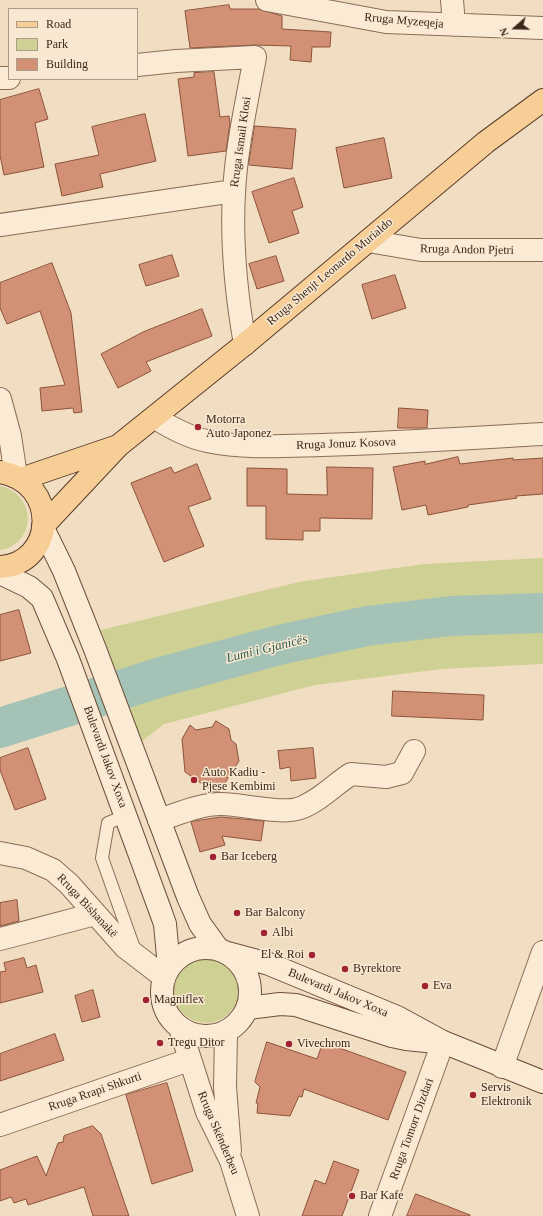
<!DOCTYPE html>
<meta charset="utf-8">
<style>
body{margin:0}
#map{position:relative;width:543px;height:1216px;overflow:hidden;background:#f1ddc1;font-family:Georgia,serif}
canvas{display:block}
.legend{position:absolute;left:8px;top:8px;width:130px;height:72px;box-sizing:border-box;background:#f8e8d1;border:1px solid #ac9b89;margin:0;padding:5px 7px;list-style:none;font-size:12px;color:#3a281c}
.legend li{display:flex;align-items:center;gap:8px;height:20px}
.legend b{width:20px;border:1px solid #ac9b89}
.north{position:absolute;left:495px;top:8px;width:40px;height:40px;-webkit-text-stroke:3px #f8e8d1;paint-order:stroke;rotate:250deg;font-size:11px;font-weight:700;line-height:16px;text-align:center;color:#3a281c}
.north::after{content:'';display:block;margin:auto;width:14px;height:18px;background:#3a281c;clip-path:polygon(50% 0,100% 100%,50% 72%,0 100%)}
</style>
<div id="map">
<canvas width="543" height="1216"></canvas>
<ul class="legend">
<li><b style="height:5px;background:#f7ce96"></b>Road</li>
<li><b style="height:11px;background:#cfd094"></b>Park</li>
<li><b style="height:11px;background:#d29174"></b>Building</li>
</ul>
<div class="north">N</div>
</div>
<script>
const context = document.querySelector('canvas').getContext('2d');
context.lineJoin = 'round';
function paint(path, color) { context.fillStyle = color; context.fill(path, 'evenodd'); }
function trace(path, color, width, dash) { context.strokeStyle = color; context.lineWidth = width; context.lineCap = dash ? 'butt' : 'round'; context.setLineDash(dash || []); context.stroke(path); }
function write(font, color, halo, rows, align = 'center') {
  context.font = font + ' Georgia,serif'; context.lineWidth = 3; context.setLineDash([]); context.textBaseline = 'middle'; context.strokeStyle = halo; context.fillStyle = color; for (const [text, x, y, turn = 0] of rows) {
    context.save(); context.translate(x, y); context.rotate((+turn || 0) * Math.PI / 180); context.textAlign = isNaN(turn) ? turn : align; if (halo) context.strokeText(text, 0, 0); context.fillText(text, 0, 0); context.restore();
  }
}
const green = new Path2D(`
 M0 486C37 494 37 544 0 550Z
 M543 558V664L441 669 315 685 164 724 141 742 101 630 299 582 424 564Z
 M174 991a32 32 0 1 1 64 0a32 32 0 1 1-64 0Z`);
const river = new Path2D(`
 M0 728 161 677 279 645 367 626 451 616 543 613`);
const building = new Path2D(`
 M229 5 230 9H259L282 16V29L331 32 330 47H312L311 62 290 60 291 46 254 45 190 48 185 11Z
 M214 72 220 117 229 116 230 123 226 151 188 156 178 79 194 77V73Z
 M39 89 48 119 35 123 44 167 4 175 0 155V100Z
 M145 114 156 161 100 174 103 187 62 196 55 164 99 155 92 127Z
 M255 126 296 129 292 169 249 165Z
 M384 138 392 178 344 188 336 148Z
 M294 178 303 207 292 211 299 233 269 243 252 192Z
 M172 255 179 276 146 286 139 265Z
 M276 256 284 281 257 289 249 264Z
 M52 263 71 313 82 412 74 413 73 408 42 411 40 388 65 385 40 311 7 324 0 308V283Z
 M395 275 406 308 372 319 362 285Z
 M202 309 212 336 146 362 151 371 118 388 101 354 143 332Z
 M399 408 428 410 427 428H398Z
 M458 457 460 464 513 458V460L543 458V494L516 496 517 498 468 505V507L428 515 426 505 402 510 393 467 425 461V464Z
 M197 464 211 499 188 507 204 546 164 562 131 483 171 467 174 473Z
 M327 467 373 468 372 519 320 518V531H303V540L266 539V506H247V468L287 469V494L327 495Z
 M19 610 31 653 0 661V615Z
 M393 691 484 695 483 720 392 716Z
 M216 721 229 729 231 740 236 744 239 761 219 792H214L185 772 182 739 190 725 196 730 212 727Z
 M28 748 46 799 15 810 0 770V758Z
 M313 748 316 778 291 781 290 767 280 769 278 751Z
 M221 817 264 821 261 841 222 836 225 845 200 852 191 822Z
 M17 900 19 921 0 926V903Z
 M24 958 27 968 36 965 43 992 0 1003V972L6 971 4 963Z
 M93 990 100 1017 82 1022 75 996Z
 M55 1034 64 1060 0 1081V1054Z
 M267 1042 317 1059 323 1042 406 1072 388 1120 304 1089 302 1097 299 1096 290 1116 257 1113 258 1103H256L260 1087 255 1082Z
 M167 1083 193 1171 152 1184 126 1095Z
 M93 1126 101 1134 129 1216H93L84 1187 28 1205 26 1199 14 1203 11 1197 0 1201V1170L37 1156 46 1176 58 1143 63 1142 64 1136Z
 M334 1161 359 1170 342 1216H302L315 1180 325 1184Z
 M416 1194 470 1215V1216H407Z`);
const service = new Path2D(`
 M127 815 108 823 102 858 135 951`);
const minor = new Path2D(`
 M267 0 386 22 543 28
 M452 0 454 25
 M137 65 176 61 255 57C247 101 236 149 234 193 231 244 236 293 245 344
 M0 78H9
 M0 225 234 191
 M368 241 421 250H543
 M0 399 10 436 16 476
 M155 418C172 428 188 437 207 441 245 449 284 446 322 445 396 443 469 438 543 434
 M159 820C178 814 200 804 221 804 242 804 279 814 297 809 316 804 335 784 351 774L386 777 402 773 414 751
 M0 853 26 858 53 870 69 884 125 947 164 977
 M0 939 95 914
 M502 1067 543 952
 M0 1125 189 1060
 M380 1216 443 1042`);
const tertiary = new Path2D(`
 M180 1028 207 1112 231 1161 248 1216
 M226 1032 225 1087 230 1151`);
const secondary = new Path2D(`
 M43 528 64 571 95 649 188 897 200 924 218 949
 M0 573 29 587 42 598 68 659 160 910 165 924 169 967
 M162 992a44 44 0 1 1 88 0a44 44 0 1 1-88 0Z
 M228 953 269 964 397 1017 443 1042 543 1082
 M248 1008 280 1004 296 1005 392 1036 406 1039 436 1042`);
const primary = new Path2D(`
 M0 472C60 482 56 564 0 567
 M21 479 118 446
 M43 526 118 446 245 344 486 142 543 100`);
const markers = [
 [198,427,4,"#9f2331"],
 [194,780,4,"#9f2331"],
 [213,857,4,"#9f2331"],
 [237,913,4,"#9f2331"],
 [264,933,4,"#9f2331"],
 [312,955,4,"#9f2331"],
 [345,969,4,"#9f2331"],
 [425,986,4,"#9f2331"],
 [146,1000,4,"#9f2331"],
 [160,1043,4,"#9f2331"],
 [289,1044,4,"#9f2331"],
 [473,1095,4,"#9f2331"],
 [352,1196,4,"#9f2331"]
];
const streetNames = [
 ["Rruga Myzeqeja",404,21,5],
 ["Rruga Ismail Klosi",241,142,-82],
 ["Rruga Andon Pjetri",467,250,1],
 ["Rruga Shenjt Leonardo Murialdo",330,272,-40],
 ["Rruga Jonuz Kosova",346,444,-2],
 ["Bulevardi Jakov Xoxa",105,757,70],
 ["Rruga Bishanakë",87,906,47],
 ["Bulevardi Jakov Xoxa",338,993,23],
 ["Rruga Rrapi Shkurti",95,1092,-19],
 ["Rruga Tomorr Dizdari",412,1129,-70],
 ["Rruga Skënderbeu",218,1133,67]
];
const poiNames = [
 ["Motorra",206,420],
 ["Auto Japonez",206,434],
 ["Auto Kadiu -",202,773],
 ["Pjese Kembimi",202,787],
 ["Bar Iceberg",221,857],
 ["Bar Balcony",245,913],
 ["Albi",272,933],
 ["El & Roi",304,955,"right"],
 ["Byrektore",353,969],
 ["Eva",433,986],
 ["Magniflex",154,1000],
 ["Tregu Ditor",168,1043],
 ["Vivechrom",297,1044],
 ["Servis",481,1088],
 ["Elektronik",481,1102],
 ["Bar Kafe",360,1196]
];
const waterNames = [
 ["Lumi i Gjanicës",267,649,-14]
];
paint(green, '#cfd094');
trace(river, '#a4c3b6', 40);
paint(building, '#d29174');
trace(building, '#8c533b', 1);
trace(service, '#8b6d57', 14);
trace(minor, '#8b6d57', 24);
trace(tertiary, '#8b6d57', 24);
trace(secondary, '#6d4e3a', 24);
trace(primary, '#593c2c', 24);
trace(service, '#fbebd5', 12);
trace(minor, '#fbebd5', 22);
trace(tertiary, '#fbebd5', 22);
trace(secondary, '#fbebd5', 22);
trace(primary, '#f7ce96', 22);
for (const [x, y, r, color] of markers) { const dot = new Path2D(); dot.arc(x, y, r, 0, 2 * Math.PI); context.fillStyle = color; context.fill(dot); trace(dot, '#f8e8d1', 1.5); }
write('12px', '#3a281c', '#f8e8d1', streetNames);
write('12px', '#3a281c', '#f8e8d1', poiNames, 'left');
write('italic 13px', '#2b5b53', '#f8e8d1', waterNames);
</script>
